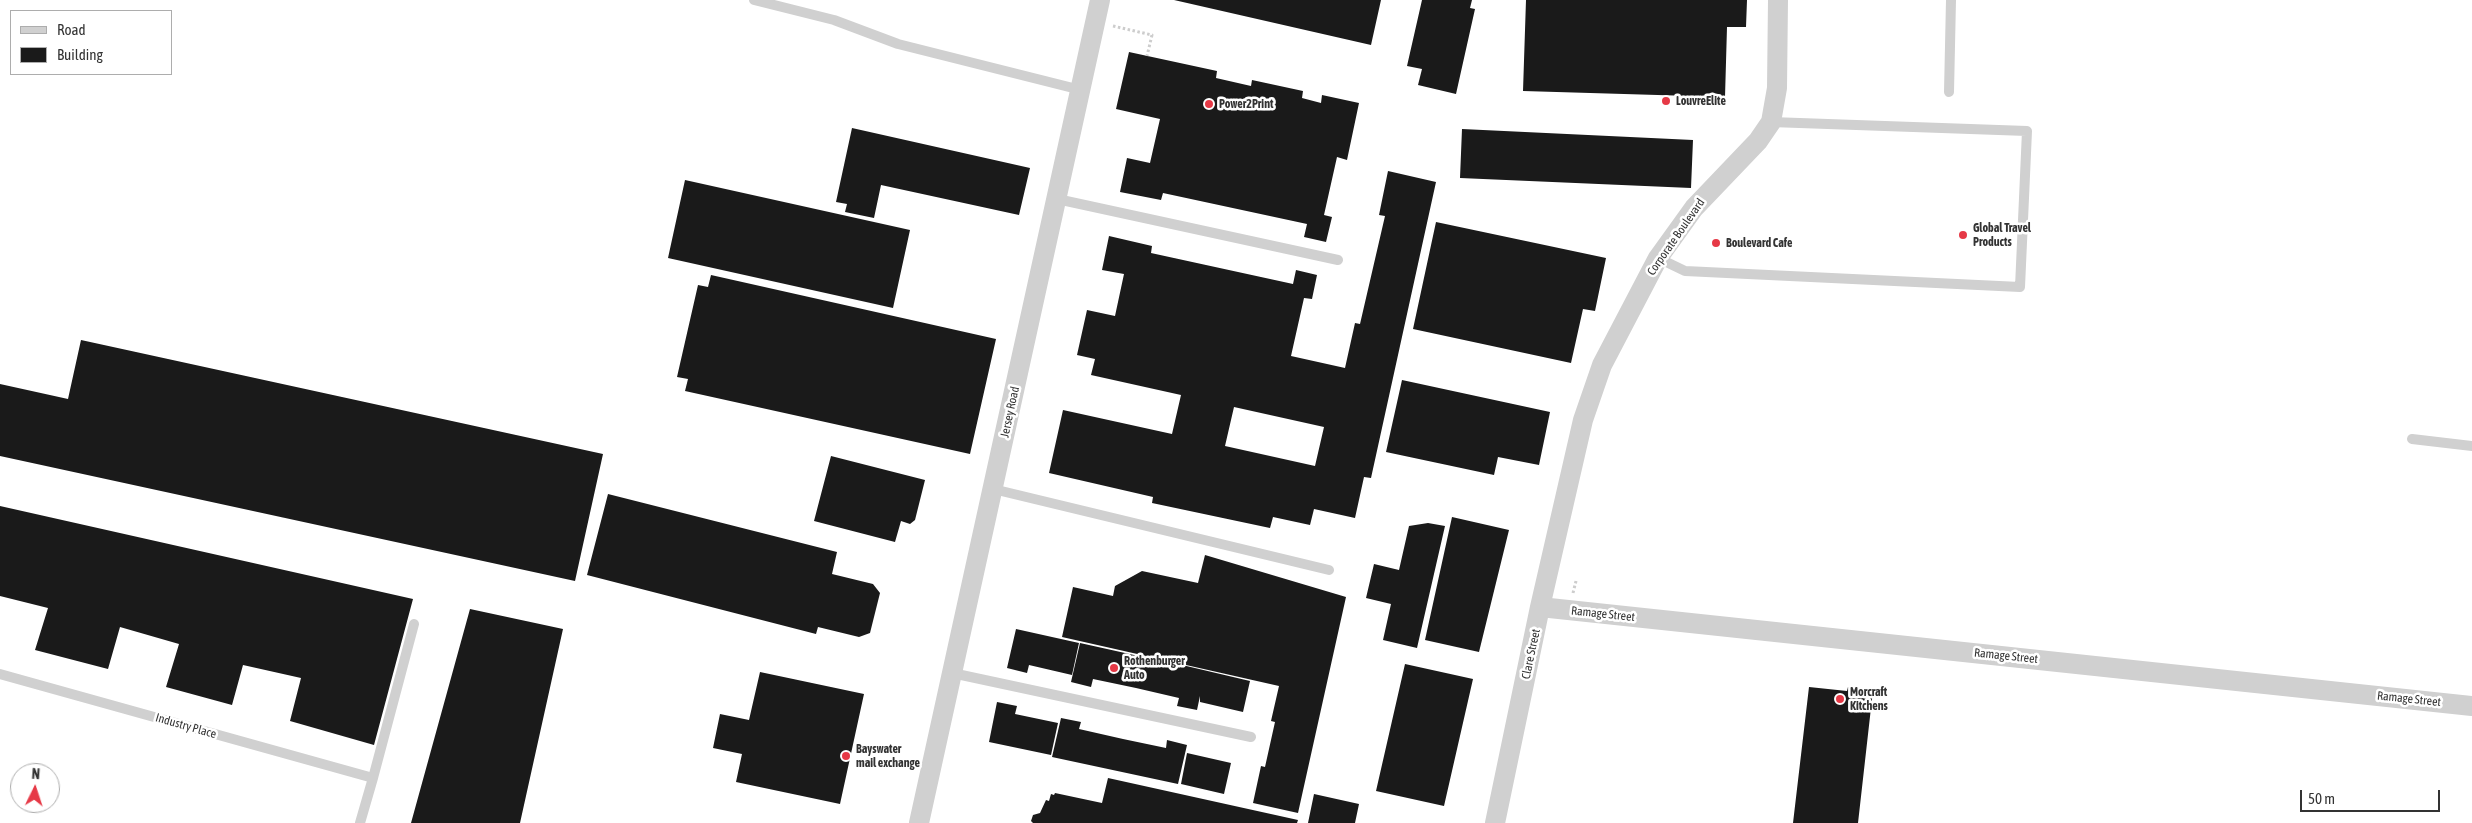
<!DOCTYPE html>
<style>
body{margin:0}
#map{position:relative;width:2472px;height:823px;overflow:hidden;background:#fff;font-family:"Asap Condensed",sans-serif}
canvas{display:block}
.legend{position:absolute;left:10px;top:10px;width:162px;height:65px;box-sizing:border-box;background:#fff;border:1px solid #adadad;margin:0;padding:6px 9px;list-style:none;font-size:15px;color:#333}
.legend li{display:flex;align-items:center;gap:10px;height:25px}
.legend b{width:25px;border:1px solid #adadad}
.north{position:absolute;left:10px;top:763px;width:50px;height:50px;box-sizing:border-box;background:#fff;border:1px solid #adadad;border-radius:50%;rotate:4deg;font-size:14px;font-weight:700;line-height:20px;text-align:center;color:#333}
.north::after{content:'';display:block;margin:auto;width:18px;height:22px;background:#e63946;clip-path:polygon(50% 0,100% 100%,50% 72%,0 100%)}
.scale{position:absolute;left:2300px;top:790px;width:140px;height:22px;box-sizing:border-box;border:2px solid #333;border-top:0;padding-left:6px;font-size:15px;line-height:18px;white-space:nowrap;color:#333;-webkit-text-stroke:4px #fff;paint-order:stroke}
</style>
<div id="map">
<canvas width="2472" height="823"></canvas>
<ul class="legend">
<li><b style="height:6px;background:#d0d0d0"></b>Road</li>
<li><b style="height:14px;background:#1a1a1a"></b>Building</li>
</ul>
<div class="north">N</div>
<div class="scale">50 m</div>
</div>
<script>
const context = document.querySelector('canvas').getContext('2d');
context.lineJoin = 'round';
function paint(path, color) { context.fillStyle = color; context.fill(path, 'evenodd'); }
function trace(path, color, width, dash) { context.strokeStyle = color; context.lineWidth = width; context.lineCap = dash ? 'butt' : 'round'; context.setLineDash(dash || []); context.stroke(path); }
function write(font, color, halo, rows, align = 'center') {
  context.font = font + ' "Asap Condensed",sans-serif'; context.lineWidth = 5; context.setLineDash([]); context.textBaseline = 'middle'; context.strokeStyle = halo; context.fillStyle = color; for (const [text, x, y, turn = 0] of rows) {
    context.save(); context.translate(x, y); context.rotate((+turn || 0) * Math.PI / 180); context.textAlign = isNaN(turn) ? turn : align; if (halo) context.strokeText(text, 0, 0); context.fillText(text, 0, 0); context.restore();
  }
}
const building = new Path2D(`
 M1174 0H1381L1371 45Z
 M1422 0H1472L1470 8 1475 9 1456 94 1418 85 1422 69 1407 66Z
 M1526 0H1747L1746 27H1727L1725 97 1523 91Z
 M1129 52 1217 71 1216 78 1251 86 1252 80 1303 91 1302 98 1321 103 1322 95 1359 103 1347 160 1337 157 1324 215 1332 217 1326 242 1304 237 1307 224 1163 193 1161 200 1120 192 1127 158 1150 163 1160 119 1116 109Z
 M852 128 1030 168 1019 215 881 185 874 218 845 212 847 204 836 202Z
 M1462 129 1693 140 1691 188 1460 178Z
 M1388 171 1436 182 1371 478 1364 477 1355 518 1314 509 1310 525 1273 517 1270 528 1152 503 1153 497 1049 473 1063 410 1172 434 1181 395 1091 375 1095 359 1077 355 1087 310 1115 316 1124 274 1102 270 1109 236 1152 246 1151 253 1293 284 1296 270 1317 275 1312 299 1304 298 1291 356 1345 368 1355 323 1360 324 1385 216 1379 215ZM1234 407 1324 427 1315 466 1225 446Z
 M685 180 910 230 893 308 668 258Z
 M1436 222 1606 258 1595 311 1583 309 1571 363 1413 329Z
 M711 275 996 339 970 454 685 391 688 379 677 377 698 285 708 287Z
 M81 340 603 454 575 581 0 456V384L68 399Z
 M1402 380 1550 412 1539 465 1498 457 1494 475 1386 452Z
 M831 456 925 480 915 520 910 524 901 521 895 542 814 521Z
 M608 494 837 552 832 574 873 584 880 593 870 633 859 637 818 627 816 634 587 575Z
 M0 506 413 599 374 745 290 721 301 678 243 665 232 705 166 687 179 644 120 627 108 669 35 650 48 608 0 596Z
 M1452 517 1509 530 1479 652 1425 640Z
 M1428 523 1445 526 1417 648 1383 640 1391 604 1366 598 1374 564 1399 570 1409 526Z
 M1205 555 1346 597 1298 813 1253 803 1261 766 1265 767 1275 722 1271 721 1279 686 1062 637 1073 587 1113 596 1115 586 1142 571 1198 583Z
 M470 609 563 629 520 823H411Z
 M1016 629 1079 643 1072 675 1029 665 1027 673 1007 668Z
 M1080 643 1143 657 1140 671 1144 656 1250 681 1243 712 1200 702V696L1197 710 1177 706 1179 698 1136 688 1093 679 1091 687 1071 682Z
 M1405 664 1473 679 1444 806 1376 791Z
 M760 672 864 694 840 804 736 782 742 754 713 748 720 714 749 720Z
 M1809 687 1847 691 1848 687 1873 690 1858 823H1793Z
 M997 702 1017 706 1015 714 1058 723 1051 755 989 742Z
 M1061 718 1081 722 1079 729 1123 739 1166 748 1167 740 1187 745 1178 784 1052 757Z
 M1187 753 1231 763 1224 794 1181 784Z
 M1108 778 1298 820 1297 823H1033L1031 821 1033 815 1040 813 1046 800 1049 801 1051 794 1054 795 1055 793 1102 803Z
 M1314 794 1359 804 1355 823H1308Z`);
const path = new Path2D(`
 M1113 26 1152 35 1147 56
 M1573 593 1576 581`);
const service = new Path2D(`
 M754 0 834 20 898 44 1081 90
 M1949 92 1951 0
 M1057 199 1338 260
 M1658 258 1685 271 2020 287 2027 131 1771 122
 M2412 439 2472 446
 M993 489 1329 570
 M952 673 1251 737
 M0 674 373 778 360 823
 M373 778 414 624`);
const minor = new Path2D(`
 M1540 607 2472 706
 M919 823 1100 0
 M1495 823 1540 607 1583 420 1602 365 1658 258 1694 208 1758 141 1771 122 1777 88 1778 0`);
const markers = [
 [1666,101,5,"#e63946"],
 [1209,104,5,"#e63946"],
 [1963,235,5,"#e63946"],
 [1716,243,5,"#e63946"],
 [1114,668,5,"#e63946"],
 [1840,699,5,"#e63946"],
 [846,756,5,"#e63946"]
];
const poiNames = [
 ["LouvreElite",1676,101],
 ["Power2Print",1219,104],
 ["Global Travel",1973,228],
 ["Products",1973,242],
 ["Boulevard Cafe",1726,243],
 ["Rothenburger",1124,661],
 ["Auto",1124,675],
 ["Morcraft",1850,692],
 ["Kitchens",1850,706],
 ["Bayswater",856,749],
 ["mail exchange",856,763]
];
const streetNames = [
 ["Corporate Boulevard",1676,237,-55],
 ["Jersey Road",1010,412,-78],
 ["Ramage Street",1603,614,6],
 ["Clare Street",1531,654,-78],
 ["Ramage Street",2006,656,6],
 ["Ramage Street",2409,699,6],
 ["Industry Place",186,726,16]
];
paint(building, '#1a1a1a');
trace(path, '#cdcdcd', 3, [2.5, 2.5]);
trace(service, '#d0d0d0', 10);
trace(minor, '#d0d0d0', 20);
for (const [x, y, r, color] of markers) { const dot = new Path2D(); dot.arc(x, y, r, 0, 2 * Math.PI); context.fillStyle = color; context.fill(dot); trace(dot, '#fff', 2); }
write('bold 12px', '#333', '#fff', poiNames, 'left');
write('12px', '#333', '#fff', streetNames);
</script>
